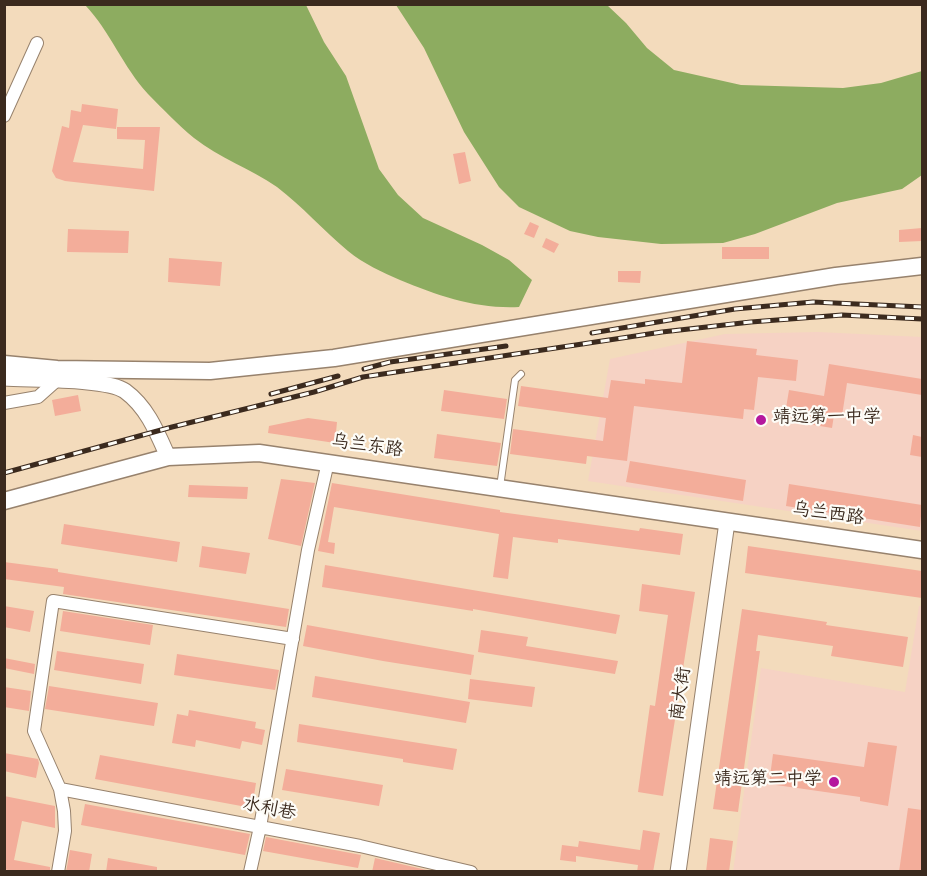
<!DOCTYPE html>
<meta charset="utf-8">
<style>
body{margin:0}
#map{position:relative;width:927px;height:876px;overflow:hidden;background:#f3dbbc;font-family:Dekko,sans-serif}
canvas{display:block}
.frame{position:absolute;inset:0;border:6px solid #3b2a1e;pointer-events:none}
</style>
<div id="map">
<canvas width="927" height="876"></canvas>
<div class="frame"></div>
</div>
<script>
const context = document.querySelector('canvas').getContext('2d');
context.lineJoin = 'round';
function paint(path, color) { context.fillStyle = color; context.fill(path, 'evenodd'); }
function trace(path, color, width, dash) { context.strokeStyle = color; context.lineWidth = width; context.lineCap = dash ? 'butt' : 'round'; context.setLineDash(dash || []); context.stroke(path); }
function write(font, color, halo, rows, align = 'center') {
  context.font = font + ' Dekko,"LXGW WenKai TC",sans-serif'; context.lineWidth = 4.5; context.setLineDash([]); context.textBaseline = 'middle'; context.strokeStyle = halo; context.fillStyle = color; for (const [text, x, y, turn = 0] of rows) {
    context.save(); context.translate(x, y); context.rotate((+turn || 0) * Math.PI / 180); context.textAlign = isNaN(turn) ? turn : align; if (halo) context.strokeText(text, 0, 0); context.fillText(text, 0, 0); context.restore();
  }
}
const built = new Path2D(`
 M818 332 922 337V531L588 481 610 359 725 334Z
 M919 606H922V871L733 872 761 668 905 692Z`);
const forest = new Path2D(`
 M85 5H306L324 42 346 76 379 169 398 195 423 218 482 245 509 260 532 280 519 307C476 309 439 296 400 280 382 272 364 264 348 251 324 231 302 206 277 187 251 169 219 158 194 138 178 125 163 109 148 94 123 67 110 31 85 5Z
 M396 5H607L626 23 647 48 674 70 741 85 843 88 881 83 922 71V175L902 189 837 203 755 234 723 243 661 244 598 237 570 231 519 207 499 187 464 132 424 48Z`);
const building = new Path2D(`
 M82 104 118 109 116 129 83 125 73 162 143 169 145 140 117 139V127H160L154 191 65 181 56 178 52 171 62 126 69 128 71 110 81 112Z
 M465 152 471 181 459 184 453 154Z
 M530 222 539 226 534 238 524 234Z
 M922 228V241L899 242V230Z
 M68 229 129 231 128 253 67 252Z
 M546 238 559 244 554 253 542 247Z
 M722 247H769V259H722Z
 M169 258 222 262 220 286 168 282Z
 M618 271H641L640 283 618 282Z
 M687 341 757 349 756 355 798 360 796 381 758 377 754 410 744 409 743 419 634 406 627 461 587 456 586 464 510 454 513 429 603 441 606 418 518 406 521 386 608 398 611 380 645 384V379L682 383Z
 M829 364 922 379V395L847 383 842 416 834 415 832 428 784 420 789 390 824 396Z
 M444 390 507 399 504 419 441 411Z
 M78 395 81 411 55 416 52 400Z
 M308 418 337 422 335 443 268 433 269 426Z
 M437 434 501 443 497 466 434 458Z
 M913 435 922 437V457L910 455Z
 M630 461 746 480 743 501 626 482Z
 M281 479 315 483 301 546 268 539Z
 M332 483 500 510V512L639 531 640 528 683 534 680 555 558 539V543L513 537 508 579 493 577 499 534 334 507 328 542 335 543 334 554 318 551Z
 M789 484 922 505 920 527 786 506Z
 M189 485 248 487 247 499 188 497Z
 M64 524 180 542 177 562 61 544Z
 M202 546 250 553 246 574 199 567Z
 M748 546 922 571V598L745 573Z
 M4 562 58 569V572L289 609 286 627 63 594 64 587 4 579Z
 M325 565 620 615 616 634 473 609V611L322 587Z
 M642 584 695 592 663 796 638 792 650 705 655 706 668 615 639 611Z
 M4 606 34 611 30 632 4 627Z
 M742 609 827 622 826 625 908 637 903 667 831 656 833 646 758 635 756 651H760L738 812 713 809Z
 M63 611 153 625 150 645 60 631Z
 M307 625 474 655 471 675 383 661 303 646Z
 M481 630 528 637 526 646 618 661 615 674 478 652Z
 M57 651 144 664 141 684 54 670Z
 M177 654 279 670 275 690 174 675Z
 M4 658 35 664 34 674 4 668Z
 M315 676 470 702 466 723 312 697Z
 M470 679 535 687 532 707 468 699Z
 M49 686 158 703 154 726 45 709Z
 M4 687 31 691 29 711 4 707Z
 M189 710 256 722 255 728 265 730 262 745 242 741 240 749 196 740 195 747 172 743 177 714 188 716Z
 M299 724 457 749 453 770 403 762V759L297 742Z
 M868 742 897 746 888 806 860 801V797L769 784 773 754 864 767Z
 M4 753 38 759 39 763 36 778 4 771Z
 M100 755 256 783 252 808 95 779Z
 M286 769 383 785 379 806 282 790Z
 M4 796 55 806V828L22 821 14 860 50 867V872H16L4 869Z
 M85 804 250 834 245 855 81 825Z
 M908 808 922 810V872H899Z
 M643 830 660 833 653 872H637L638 865 576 856V862L560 860 562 845 578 847 579 841 640 850Z
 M266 837 361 855 358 868 263 851Z
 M710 838 733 841 729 872H706Z
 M70 850 92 854 89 872H66Z
 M108 858 157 867V872H106Z
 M375 858 431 871V872H372Z`);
const service = new Path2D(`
 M500 487 515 380 521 374`);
const minor = new Path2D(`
 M4 116 37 43
 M4 403 38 397 56 381
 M60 789 360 846 471 872
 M58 872 65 831 64 811 60 789 34 731 53 601 293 639
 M250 872 260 827 308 550 328 462`);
const tertiary = new Path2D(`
 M4 378C30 380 107 378 125 391 147 407 157 432 168 457
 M678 872 727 522`);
const secondary = new Path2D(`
 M4 364 57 369 210 371 334 358 836 276 922 266
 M4 501 168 457 259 453 922 550`);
const rail = new Path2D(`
 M592 333 735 309 813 302 922 307
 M364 369 390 362 506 346
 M271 394 338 376
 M4 473 172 427 314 392 363 377 662 332 751 322 842 315 922 319`);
const markers = [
 [761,420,6,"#b5179e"],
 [834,782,6,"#b5179e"]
];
const poiNames = [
 ["靖远第一中学",773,420],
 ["靖远第二中学",822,782,"right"]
];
const streetNames = [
 ["乌兰东路",367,448,8],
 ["乌兰西路",828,516,8],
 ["南大街",683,694,-82],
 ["水利巷",269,811,11]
];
paint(built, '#f6d2c4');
paint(forest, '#8dac60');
paint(building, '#f3ad9a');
trace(service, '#97826d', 8);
trace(minor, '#97826d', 14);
trace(tertiary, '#97826d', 17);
trace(secondary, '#97826d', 19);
trace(service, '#fff', 6);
trace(minor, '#fff', 12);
trace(tertiary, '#fff', 15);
trace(secondary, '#fff', 16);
trace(rail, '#3b2a1e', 5);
trace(rail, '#fdfcf7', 3, [9]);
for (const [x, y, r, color] of markers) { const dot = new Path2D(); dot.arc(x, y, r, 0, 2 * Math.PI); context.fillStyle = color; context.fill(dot); trace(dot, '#fdfcf7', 2); }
write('18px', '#3b2a1e', '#fdfcf7', poiNames, 'left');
write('18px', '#3b2a1e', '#fdfcf7', streetNames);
</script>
